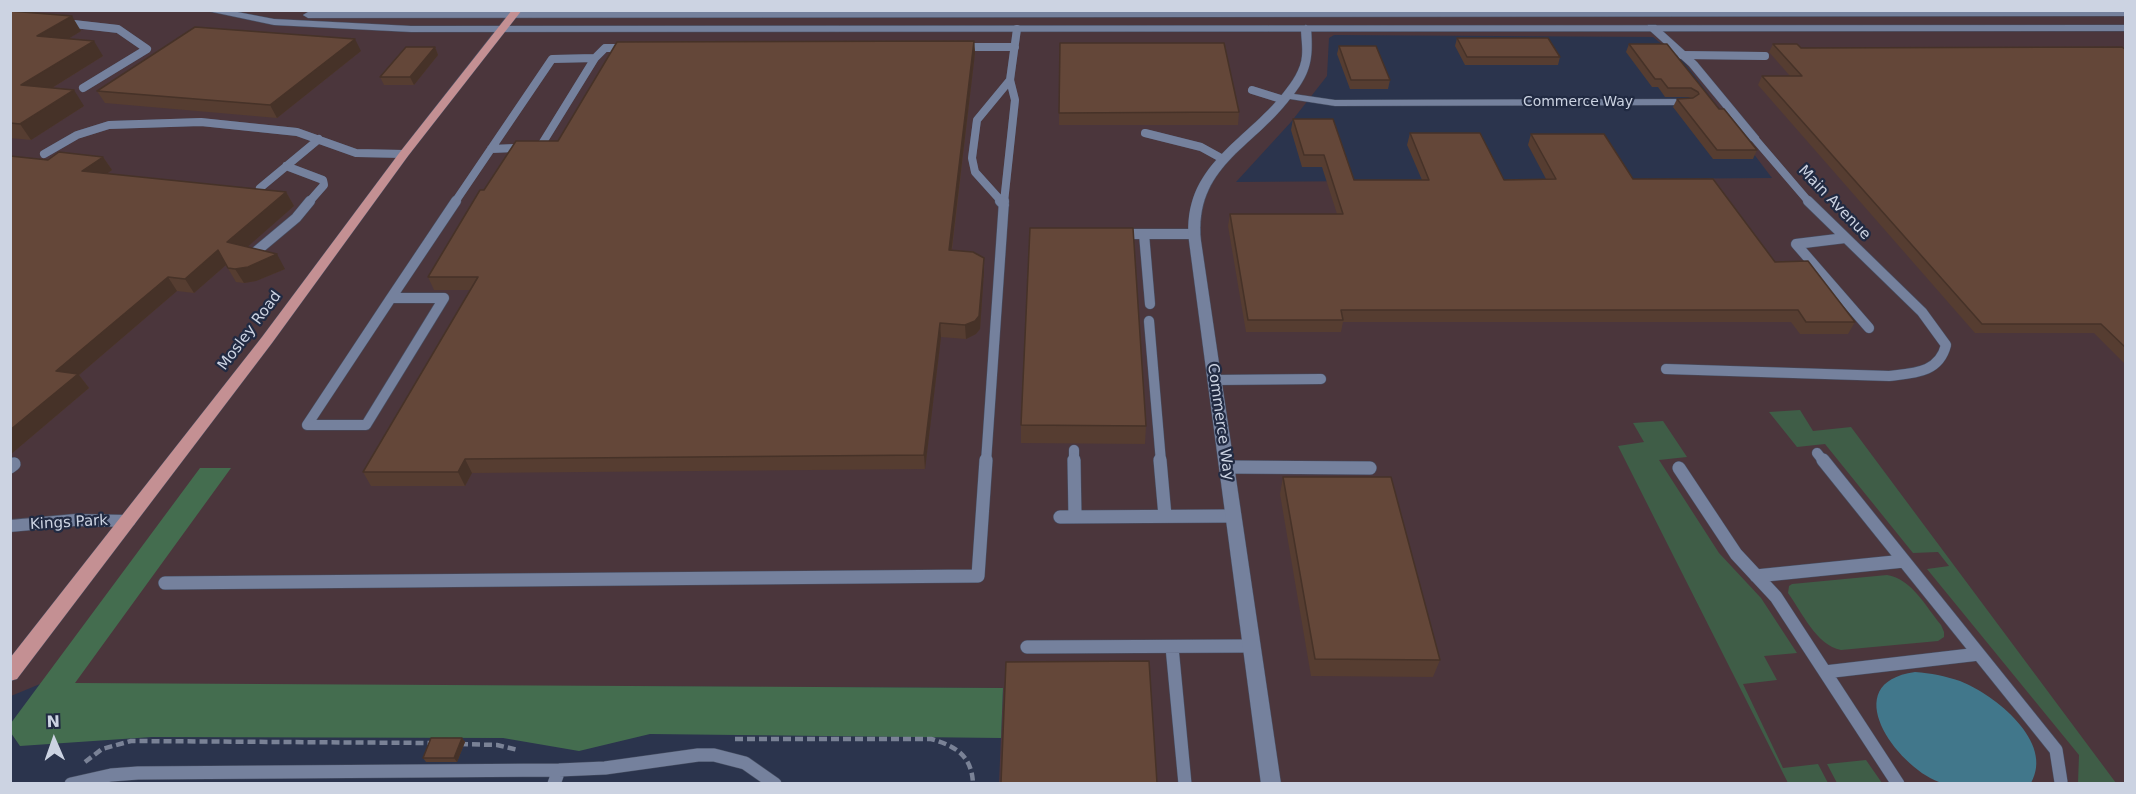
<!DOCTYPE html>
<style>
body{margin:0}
#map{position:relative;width:2136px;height:794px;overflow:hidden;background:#2b344d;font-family:"DejaVu Sans",sans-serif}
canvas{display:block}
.frame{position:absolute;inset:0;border:12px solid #ccd3e2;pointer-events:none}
.north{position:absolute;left:24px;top:710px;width:60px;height:60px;-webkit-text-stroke:4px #212a42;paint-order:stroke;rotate:358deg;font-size:16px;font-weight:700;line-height:24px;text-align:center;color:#ccd3e2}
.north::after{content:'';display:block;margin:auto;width:21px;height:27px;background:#ccd3e2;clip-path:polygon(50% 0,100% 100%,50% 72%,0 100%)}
</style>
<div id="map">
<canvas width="2136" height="794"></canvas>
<div class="frame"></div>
<div class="north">N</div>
</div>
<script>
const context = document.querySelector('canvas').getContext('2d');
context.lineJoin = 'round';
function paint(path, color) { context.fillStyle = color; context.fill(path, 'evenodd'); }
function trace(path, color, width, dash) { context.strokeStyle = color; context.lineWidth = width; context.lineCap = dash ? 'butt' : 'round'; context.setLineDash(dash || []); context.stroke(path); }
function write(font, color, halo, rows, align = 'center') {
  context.font = font + ' "DejaVu Sans",sans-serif'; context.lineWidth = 4.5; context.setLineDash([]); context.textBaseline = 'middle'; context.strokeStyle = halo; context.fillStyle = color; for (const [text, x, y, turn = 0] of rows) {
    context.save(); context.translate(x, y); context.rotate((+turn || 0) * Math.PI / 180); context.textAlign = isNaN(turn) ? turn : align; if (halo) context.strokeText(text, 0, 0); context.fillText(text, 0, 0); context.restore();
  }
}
const industrial = new Path2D(`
 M11 11H2125V783H999L1003 688 40 684 11 696ZM1334 35 1653 37 1684 62 1772 178 1236 182 1291 122 1327 76 1329 38Z`);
const green = new Path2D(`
 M1800 410 1813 431 1851 427 2116 783H2078L2079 755 1927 569 1949 566 1938 552 1913 553 1825 444 1797 447 1769 412Z
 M1663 421 1687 457 1659 460 1719 553 1761 598 1797 653 1764 656 1777 680 1743 684 1783 768 1818 764 1828 783H1788L1618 446 1644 442 1633 423Z
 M1887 575C1912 579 1926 607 1941 625L1944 632V637L1938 641 1841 650C1816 645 1802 612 1788 593L1789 586 1792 584Z
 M1866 760 1882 783H1837L1827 764Z`);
const forest = new Path2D(`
 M200 468H231L75 683 1003 688 1001 738 650 734 579 751 503 738 152 737 20 746 11 733V723Z`);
const water = new Path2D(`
 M1915 672C1931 673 1945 676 1960 681 1995 695 2055 742 2031 783 2013 784 1953 788 1939 782 1896 766 1836 683 1915 672Z`);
const path = new Path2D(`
 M735 739H931C956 746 972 756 973 784
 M460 744 497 745 518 750
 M85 762 102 749 131 741 434 743`);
const laneFar2 = new Path2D(`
 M65 23 118 29 147 49 83 88
 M961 47H1015
 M1682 55 1765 56
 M1252 90 1284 100
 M1145 133 1201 147 1221 158
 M1755 139 1809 202
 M491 149 540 147 595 58
 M44 154 77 135 109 125 201 122 297 132 356 153 404 154
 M286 166 323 180 324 185 309 202
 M260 188 319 139
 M455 202 552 59 595 58 605 48H625
 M1002 202 975 172 972 158 977 120 1010 80
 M1004 202 1015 100 1010 80 1017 29`);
const laneFar1 = new Path2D(`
 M1000 201 1004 205
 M1120 234H1195
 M1144 234 1150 304
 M1845 238 1796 244 1869 328
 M253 254 296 218 310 201
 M391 298H444L366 425H307Z
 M391 298 456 201
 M1149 321 1161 462
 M1666 369 1889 376C1914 373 1939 373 1946 345L1922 312 1808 201
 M1214 380 1321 379
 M1074 450V462
 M1817 453 1824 462
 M986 462 1004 201`);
const lane = new Path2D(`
 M1074 460 1075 517
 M1160 460 1165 516
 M1823 460 2056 750 2061 782
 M10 467 14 464
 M1226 467 1370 468
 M1679 468 1736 554 1776 597 1898 784
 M1060 517 1233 516
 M1756 576 1904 561
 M165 583 978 576 986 460
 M1027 647 1251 646
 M1172 647 1185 784
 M1825 672 1979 654
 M71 784 111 775 138 773 559 770 605 768 698 755H714L745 763 775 784
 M554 784 559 770`);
const street = new Path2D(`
 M1306 25 1311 28C1313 56 1312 71 1294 94L1335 100 1688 99 1693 102 1688 105 1335 106 1290 99C1252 149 1194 167 1201 241L1281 784H1261L1189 241C1182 165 1244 143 1284 92 1292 82 1301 69 1302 56 1303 47 1301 37 1301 28Z
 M1648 25H1656L1697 62 1759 137V141H1751L1689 66 1648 29Z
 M75 514 128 515 134 517 136 521 134 525 128 527 75 526 10 532V520Z`);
const secondary = new Path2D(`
 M203 10H227L274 19 411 26 2126 25V31L411 32 274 25Z
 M2126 10V16L308 18 303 15 308 12Z`);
const primary = new Path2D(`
 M512 10H522L408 156 272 343 17 679 10 681V658L262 337 400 152Z`);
const wall = new Path2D(`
 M10 11 81 31 68 39 103 56 52 88 84 106 31 140 10 138Z
 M1457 38 1560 57 1558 65H1465L1455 46Z
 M974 41 975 53 952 250 984 258V271L980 329 976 334 966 339 941 337 925 469 472 473 465 486H371L363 472 471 290H434L428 277 484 190 558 141Z
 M1060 43 1239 112 1238 125H1059Z
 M1629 44H1667L1719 109 1757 150 1753 159H1713L1673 107 1677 99 1691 98 1688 97H1665L1658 87H1652L1626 52Z
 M1773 44 1801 48 2126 50V365L2094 333H1975L1758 85 1762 76H1790L1769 52Z
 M1339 46 1390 80 1388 89H1350L1337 54Z
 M435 47 438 55 414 85H384L380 77Z
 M361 51 277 118 105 103 97 91Z
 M1293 119 1354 180H1422L1407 145 1410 133 1504 180 1546 179 1528 145 1531 134 1633 179 1775 262 1855 322 1848 334H1800L1791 322H1343L1341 332H1246L1228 226 1230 214H1337L1322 167H1302L1291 130Z
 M103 157 112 170 107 174 286 192 294 206 247 247 285 269 256 281 244 283 236 282 226 265 194 293 177 291 79 375 89 388 10 455Z
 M1021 425 1146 426 1145 444 1021 443Z
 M1283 477 1440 660 1433 677 1311 676 1280 494Z
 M462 738 465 742 457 762H426L423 758Z`);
const shadedWall = new Path2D(`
 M72 16 81 31 47 52 37 36Z
 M355 39 361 51 277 118 270 105Z
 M94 41 103 56 31 101 21 85Z
 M974 41 975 53 950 263 949 250Z
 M435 47 438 55 414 85 410 77Z
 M74 90 84 106 31 140 20 124Z
 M103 157 112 170 91 185 82 171Z
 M286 192 294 206 236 257 227 242Z
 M218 250 226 265 194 293 185 279Z
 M277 254 285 269 256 281 244 283 235 269Z
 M984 258V271L980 329 976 334 966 339 965 325Z
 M168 277 177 291 79 375 89 388 10 455V430L56 371Z
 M940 323 941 337 925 469 924 455Z
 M465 459 472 473 465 486 458 472Z
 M462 738 465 742 457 762 454 758Z`);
const building = new Path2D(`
 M10 11 72 16 37 36 94 41 21 85 74 90 20 124 10 123Z
 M195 27 355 39 270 105 97 91Z
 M1457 38H1548L1560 57H1467Z
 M974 41 949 250 973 252 984 258 979 316 975 321 965 325 940 323 924 455 465 459 458 472H363L478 277H428L480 190H484L516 141H558L617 42Z
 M1060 43H1224L1239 112 1059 113Z
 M1629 44H1667L1719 109H1724L1757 150H1717L1677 99 1693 98 1699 94 1698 92 1691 88H1668L1661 79H1655Z
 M1773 44H1797L1801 48 2122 47 2126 50V348L2101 324H1982L1762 76H1802Z
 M1339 46H1376L1390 80H1351Z
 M406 47H435L410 77H380Z
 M1293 119H1333L1354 180H1429L1410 133H1480L1504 180 1556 179 1531 134H1604L1633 179H1713L1775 262 1808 261 1855 322H1806L1798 310H1341L1343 320H1248L1230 214H1343L1324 155H1304Z
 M59 152 103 157 82 171 286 192 227 242 277 254 248 267 235 269 228 268 218 250 185 279 168 277 56 371 78 374 10 430V156L48 160Z
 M1030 228H1133L1146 426 1021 425Z
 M1283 477H1391L1440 660 1315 659Z
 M1149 661 1157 783H1001L1006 662Z
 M431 738H462L454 758H423Z`);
const farStreetnames = [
 ["Commerce Way",1578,102]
];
const streetNames = [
 ["Main Avenue",1834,203,46],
 ["Mosley Road",250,331,-53],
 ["Commerce Way",1220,422,82],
 ["Kings Park",69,523,-3]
];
paint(industrial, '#4b363c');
paint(green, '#3f5d47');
paint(forest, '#446d4f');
paint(water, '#41778b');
trace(laneFar2, '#474f63', 8);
trace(laneFar1, '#474f63', 11);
trace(lane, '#474f63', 14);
trace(street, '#474f63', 1);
trace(secondary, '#474f63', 1);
trace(primary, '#474f63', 1);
trace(path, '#7a8296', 4.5, [8, 4]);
trace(laneFar2, '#75819d', 8);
trace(laneFar1, '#75819d', 10);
trace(lane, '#75819d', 13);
paint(street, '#75819d');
paint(secondary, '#75819d');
paint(primary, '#c49093');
paint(wall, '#563d31');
paint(shadedWall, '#463228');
paint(building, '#644739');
trace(building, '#463228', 1.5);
write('14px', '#ccd3e2', '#212a42', farStreetnames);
write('15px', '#ccd3e2', '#212a42', streetNames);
</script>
